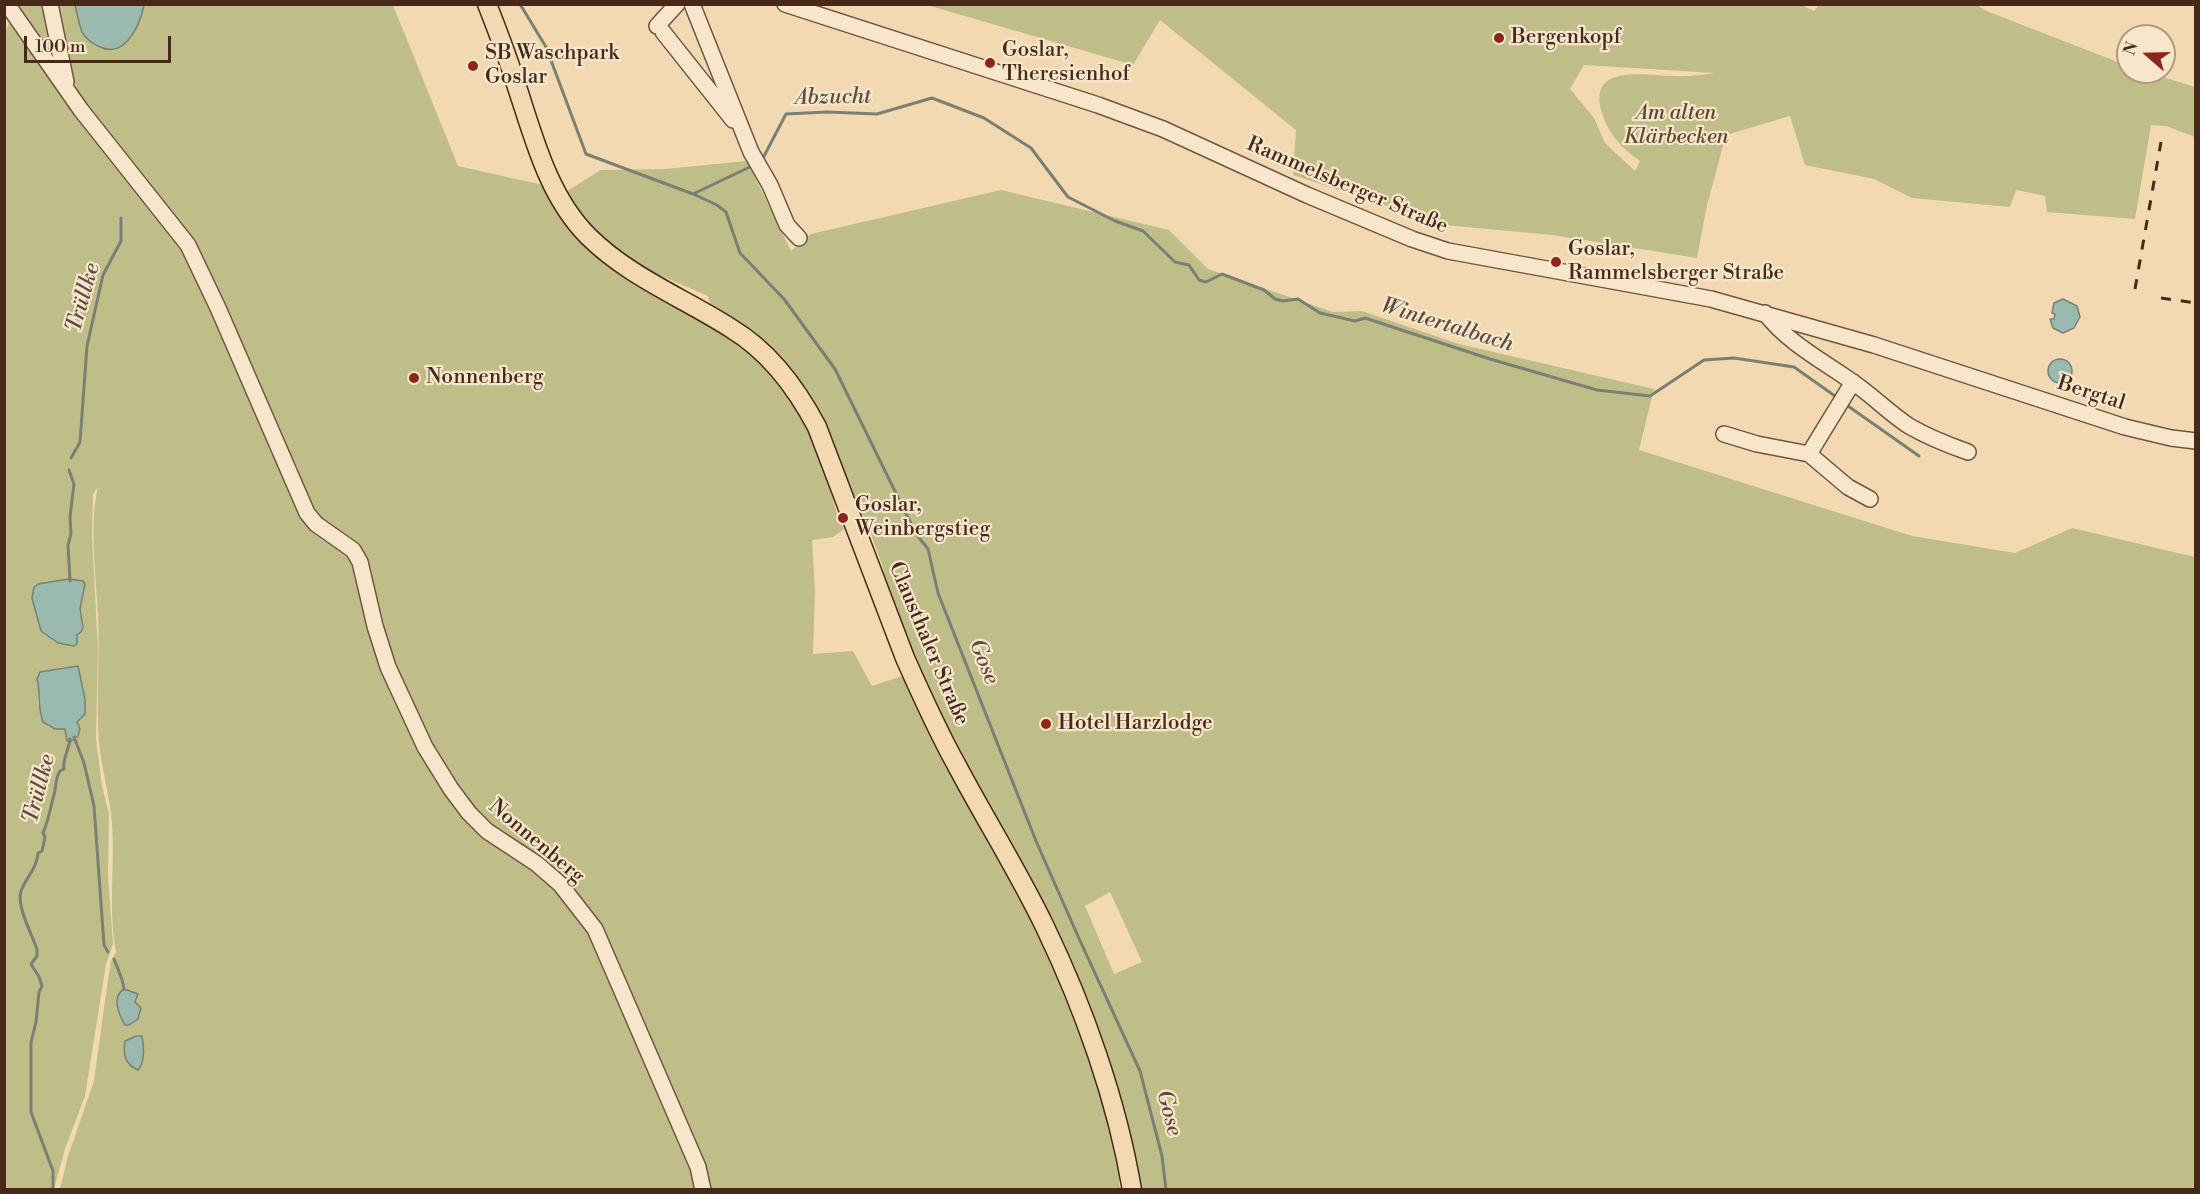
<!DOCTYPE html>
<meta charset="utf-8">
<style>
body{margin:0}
#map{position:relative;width:2200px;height:1194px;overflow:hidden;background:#f2d9b1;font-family:"Libre Bodoni",serif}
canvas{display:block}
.frame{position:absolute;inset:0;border:6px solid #482819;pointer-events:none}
.north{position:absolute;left:2116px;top:24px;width:60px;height:60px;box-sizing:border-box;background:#f7e6cc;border:2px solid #b19a84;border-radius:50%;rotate:290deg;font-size:16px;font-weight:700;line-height:24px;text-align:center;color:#482819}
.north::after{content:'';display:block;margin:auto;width:21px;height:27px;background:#8f2418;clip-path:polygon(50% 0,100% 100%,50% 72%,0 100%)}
.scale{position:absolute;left:24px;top:36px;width:147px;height:27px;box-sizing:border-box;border:3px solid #482819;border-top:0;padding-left:8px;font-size:18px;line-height:21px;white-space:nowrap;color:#482819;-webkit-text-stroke:4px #f7e6cc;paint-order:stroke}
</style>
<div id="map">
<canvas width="2200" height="1194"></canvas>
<div class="frame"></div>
<div class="north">N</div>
<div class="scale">100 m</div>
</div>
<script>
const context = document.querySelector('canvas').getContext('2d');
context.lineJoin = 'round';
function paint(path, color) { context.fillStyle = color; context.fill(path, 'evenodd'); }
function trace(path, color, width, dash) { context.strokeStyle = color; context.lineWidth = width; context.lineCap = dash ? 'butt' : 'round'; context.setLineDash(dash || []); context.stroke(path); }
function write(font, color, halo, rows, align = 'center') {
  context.font = font + ' "Libre Bodoni",serif'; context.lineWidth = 4.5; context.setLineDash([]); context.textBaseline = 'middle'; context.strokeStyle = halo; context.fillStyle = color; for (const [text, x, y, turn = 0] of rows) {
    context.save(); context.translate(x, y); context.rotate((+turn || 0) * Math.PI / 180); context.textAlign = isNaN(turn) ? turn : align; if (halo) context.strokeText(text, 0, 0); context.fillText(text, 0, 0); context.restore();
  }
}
const green = new Path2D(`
 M15 5H45L56 54 50 58Z
 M57 5H393L458 166 543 185C561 211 577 240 601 261 649 302 718 318 761 364 791 397 814 435 827 477 833 495 834 512 844 529L833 537 812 540 815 591 813 654 853 651 872 686 905 675 1020 890 1083 1031 1122 1173 1119 1181 1120 1189H60L68 1156 94 1081 108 979 111 961 116 952C108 910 115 866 112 824 110 797 102 770 99 743 96 700 100 657 98 615 96 575 89 524 98 487L93 494 92 535 98 650 96 739 102 786 109 814 108 876 113 944 106 964 85 1096 65 1149 54 1189 5 1190V33L12 16 79 100ZM69 579 85 584 80 609 83 627 76 635 58 643C32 629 38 610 38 584ZM78 667 80 718 66 738 65 729 48 727 38 704 40 672ZM138 994 135 1002 141 1008V1013L132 1021 122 1019 121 1013ZM125 1041 143 1043V1060L128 1065 124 1056Z
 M1801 5 1814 11 1820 4 1976 5 1989 12 2128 66V72H2147L2195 87V137L2166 126 2151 125 2135 219 2047 212 2045 196 2016 190 2010 207 1912 198 1874 179 1805 165 1790 116 1726 135 1707 205 1697 258 1552 235 1445 225 1293 175 1296 130 1160 20 1133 65 927 5ZM1584 65 1714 73H1715C1702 75 1686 77 1673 76 1647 76 1589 63 1601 110 1607 132 1621 148 1640 161L1635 171 1605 143 1594 118 1570 89Z
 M747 161 791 251 811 234 1001 190 1169 230 1208 269 1333 312 1362 311 1459 344 1654 389 1639 450 1912 536 2015 553 2072 528 2195 557V1189H1138L1108 1073 942 725 886 592 883 568 867 522 853 500 822 425 712 310 708 296 664 277 653 276 627 260 584 222 564 193 601 170 665 169ZM1110 892 1142 962 1114 974 1085 906Z`);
const water = new Path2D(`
 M75 5V4L144 5C140 24 126 59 100 47 93 44 86 39 82 32 79 24 77 13 75 5Z
 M2063 299 2077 306 2080 317 2074 328 2063 333 2053 328 2050 319H2054L2055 314 2052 313 2054 303Z
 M2048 371a12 12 0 1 1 24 0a12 12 0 1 1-24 0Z
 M69 579 83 581 85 584 80 609 83 627 81 632 77 635V644L74 646 58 643 41 631 32 598 34 587 38 584Z
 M78 666 85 699V714L77 722 80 729 78 736 70 742 67 741 65 729H55L43 722C37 707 41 693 37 679L40 672Z
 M124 989 138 994 135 1002 141 1008 138 1019 129 1025H125C119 1015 111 996 124 989Z
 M136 1036H142C144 1047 145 1062 138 1070 124 1064 123 1054 125 1041Z`);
const stream = new Path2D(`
 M520 4 546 47 586 154 693 194 754 165
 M762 160 786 114 827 112 877 114 932 98 984 118 1031 148 1068 197 1115 221 1143 231 1175 262 1189 265 1199 280 1206 282 1222 274 1264 290 1275 299 1283 301 1298 299 1320 313 1355 321 1365 318 1490 359 1597 390 1650 396 1704 360 1734 358 1794 367 1835 396
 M693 194 717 205 726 212 740 253 784 299 835 369 916 534 928 549 938 593 1036 841 1077 934 1140 1071 1162 1156 1166 1190
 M1848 406 1919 456
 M71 458 80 442 87 346 103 275 121 241V218
 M69 470 74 484 70 517 71 534 68 545 70 581
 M74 737 84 763 94 806 104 945 108 952
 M114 959C118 971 122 974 124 989
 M53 1190V1171L31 1112V1042L36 1022 39 992 42 986 39 977 31 964 37 956V949C32 935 16 905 21 891 26 877 37 869 38 853L42 851 45 837 43 833C49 820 50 808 54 795 57 785 54 781 60 771L64 769C62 759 69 750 70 739`);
const minor = new Path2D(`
 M7 4 81 110 188 245 218 308 307 513 316 524 353 550 360 562 375 626 388 667 425 747 451 789 469 813 487 831 537 864 560 884 595 929 698 1167 703 1190
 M50 4 66 82
 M692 4 751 152 770 185 787 225 799 238
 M785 4 1098 105 1163 129 1307 195 1412 239 1448 251 1711 299 1874 345 2125 427 2171 438 2196 441
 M657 26 677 4
 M663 32 733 120
 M1765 313C1787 342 1821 360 1851 381 1871 394 1889 413 1909 426 1928 437 1948 445 1968 452
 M1724 434 1757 444 1809 454 1853 382
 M1809 454 1848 487 1870 499`);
const major = new Path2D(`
 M487 4C497 30 507 55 515 81 533 134 547 195 588 236 629 277 684 298 732 329 770 352 797 389 817 427L905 658C921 694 937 730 956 764 985 819 1018 871 1045 927 1084 1008 1117 1101 1132 1190`);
const rail = new Path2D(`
 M2135 289 2161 142
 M2161 298 2196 303`);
const markers = [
 [1499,38,6,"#8f2418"],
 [990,63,6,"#8f2418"],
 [473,66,6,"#8f2418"],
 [1556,262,6,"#8f2418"],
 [414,378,6,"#8f2418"],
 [843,518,6,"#8f2418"],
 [1046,724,6,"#8f2418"]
];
const poiNames = [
 ["Bergenkopf",1511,38],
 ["Goslar,",1002,51],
 ["Theresienhof",1002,75],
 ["SB Waschpark",485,54],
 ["Goslar",485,78],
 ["Goslar,",1568,250],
 ["Rammelsberger Straße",1568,274],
 ["Nonnenberg",426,378],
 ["Goslar,",855,506],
 ["Weinbergstieg",855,530],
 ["Hotel Harzlodge",1058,724]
];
const parkNames = [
 ["Am alten",1676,114],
 ["Klärbecken",1676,138]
];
const streetNames = [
 ["Rammelsberger Straße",1347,186,23],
 ["Bergtal",2091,394,18],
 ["Clausthaler Straße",928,644,67],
 ["Nonnenberg",536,842,40]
];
const waterNames = [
 ["Abzucht",833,98,-1],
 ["Trüllke",84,298,-74],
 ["Wintertalbach",1447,326,17],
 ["Gose",983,662,68],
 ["Trüllke",40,789,-75],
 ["Gose",1168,1113,75]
];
paint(green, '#c0be88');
paint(water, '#9bbaaf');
trace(water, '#7a8073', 1.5);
trace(stream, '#7a8073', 3);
trace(minor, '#72543f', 18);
trace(major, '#482819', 21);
trace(minor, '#f7e6cc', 15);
trace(major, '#f2d9b1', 18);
trace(rail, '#482819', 3, [10, 10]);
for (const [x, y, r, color] of markers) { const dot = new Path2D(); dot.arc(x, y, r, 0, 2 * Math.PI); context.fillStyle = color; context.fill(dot); trace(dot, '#f7e6cc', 2); }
write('21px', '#482819', '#f7e6cc', poiNames, 'left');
write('italic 21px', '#60462f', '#f7e6cc', parkNames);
write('21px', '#482819', '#f7e6cc', streetNames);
write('italic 22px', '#5d4c3e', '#f7e6cc', waterNames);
</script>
